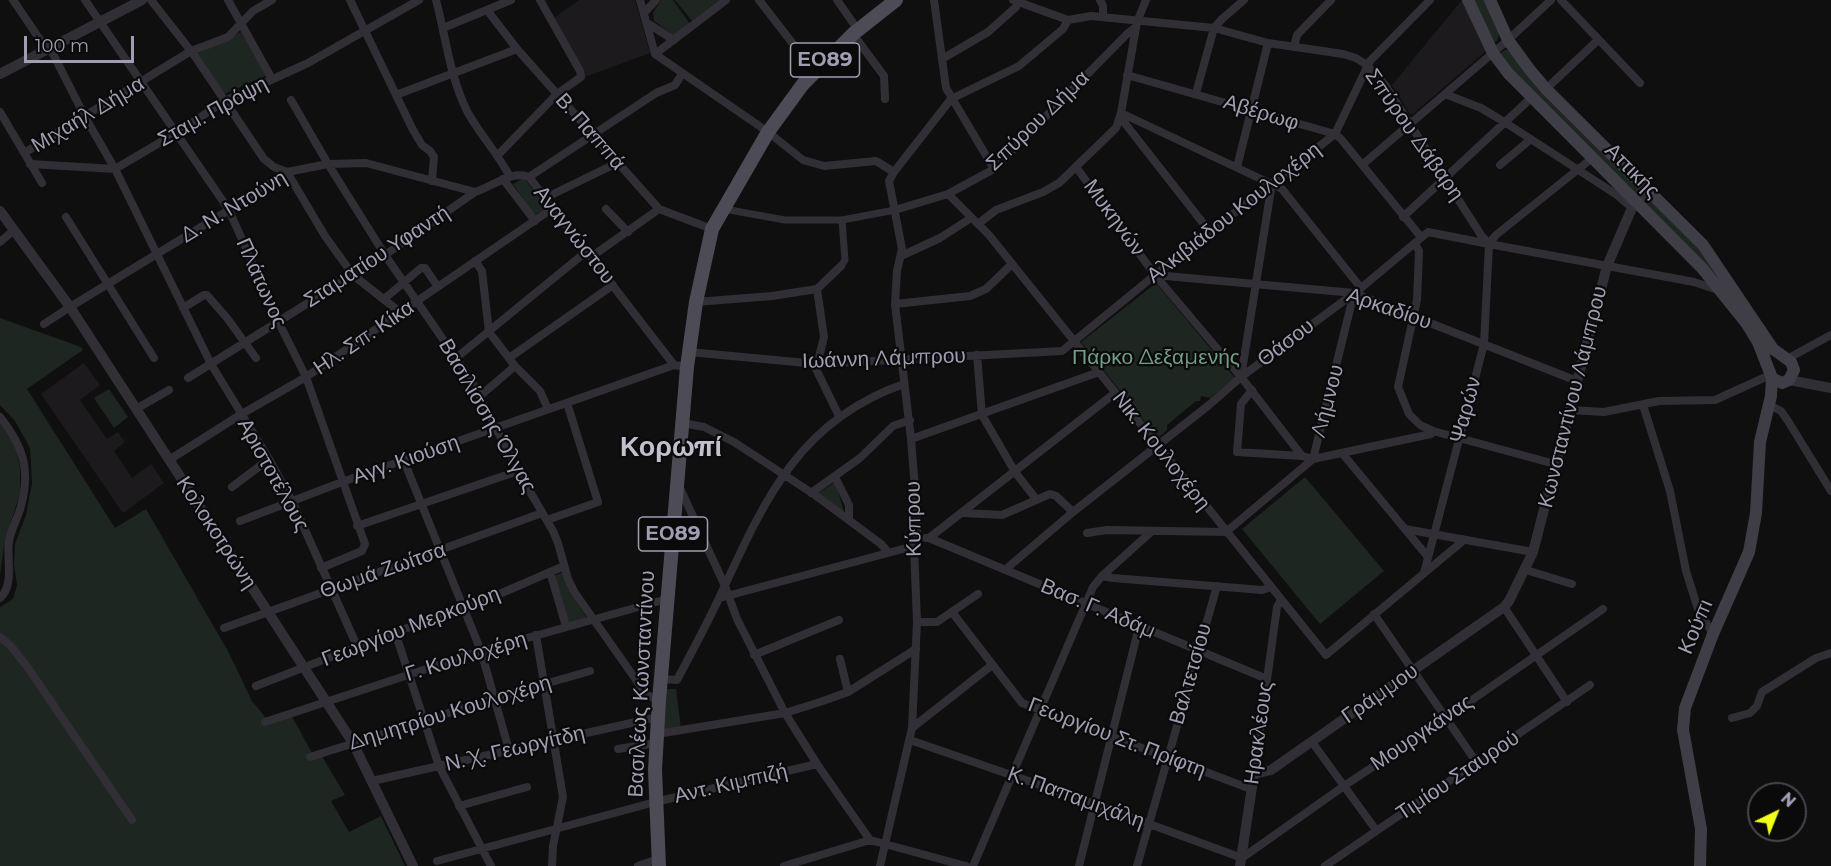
<!DOCTYPE html>
<meta charset="utf-8">
<style>
body{margin:0}
#map{position:relative;width:1831px;height:866px;overflow:hidden;background:#0f0f10;font-family:Montserrat,sans-serif}
canvas{display:block}
.north{position:absolute;left:1747px;top:782px;width:60px;height:60px;box-sizing:border-box;background:#0a0a0b;border:2px solid #46454e;border-radius:50%;rotate:43deg;font-size:16px;font-weight:700;line-height:24px;text-align:center;color:#a09eb2}
.north::after{content:'';display:block;margin:auto;width:21px;height:27px;background:#f1ff18;clip-path:polygon(50% 0,100% 100%,50% 72%,0 100%)}
.scale{position:absolute;left:24px;top:36px;width:110px;height:27px;box-sizing:border-box;border:3px solid #a09eb2;border-top:0;padding-left:8px;font-size:18px;line-height:21px;white-space:nowrap;color:#a09eb2;-webkit-text-stroke:4px #0a0a0b;paint-order:stroke}
</style>
<div id="map">
<canvas width="1831" height="866"></canvas>
<div class="north">N</div>
<div class="scale">100 m</div>
</div>
<script>
const context = document.querySelector('canvas').getContext('2d');
context.lineJoin = 'round';
function paint(path, color) { context.fillStyle = color; context.fill(path, 'evenodd'); }
function trace(path, color, width, dash) { context.strokeStyle = color; context.lineWidth = width; context.lineCap = dash ? 'butt' : 'round'; context.setLineDash(dash || []); context.stroke(path); }
function write(font, color, halo, rows, align = 'center') {
  context.font = font + ' Montserrat,sans-serif'; context.lineWidth = 4.5; context.setLineDash([]); context.textBaseline = 'middle'; context.strokeStyle = halo; context.fillStyle = color; for (const [text, x, y, turn = 0] of rows) {
    context.save(); context.translate(x, y); context.rotate((+turn || 0) * Math.PI / 180); context.textAlign = isNaN(turn) ? turn : align; if (halo) context.strokeText(text, 0, 0); context.fillText(text, 0, 0); context.restore();
  }
}
const built = new Path2D(`
 M579 0H635L650 53 585 77 554 18Z
 M1462 0 1486 51 1413 114H1410L1392 85Z
 M84 363 100 385 80 400 107 439 118 432 125 442 114 451 132 478 151 464 164 483 123 513 41 394Z`);
const green = new Path2D(`
 M661 0H673L690 24 675 36 654 21 653 13Z
 M675 0H719L692 21Z
 M1472 0H1485L1499 35 1497 41 1493 42Z
 M241 32 268 75 222 95 194 55Z
 M1505 50H1509L1640 191 1636 195 1498 55Z
 M524 178 547 208 534 215 513 184Z
 M1650 200 1704 253 1772 354 1769 358 1644 204Z
 M1156 283 1235 378 1210 398 1201 396 1200 401H1196L1167 425V430L1158 438 1081 342Z
 M0 318 81 347 83 350 27 389 115 528 146 509 229 653 252 701 266 718 289 711 312 753 319 751 345 795 331 801 349 832 381 816 405 866H0V607L13 599 17 585 14 565 15 544 26 515 32 483 30 448 15 421 0 405Z
 M109 389 128 417 114 428 94 398Z
 M0 423 16 448 20 467V493L4 545 0 575Z
 M1305 477 1384 571 1320 624 1242 529Z
 M835 482 846 518 815 495Z
 M563 572 572 595 588 620 566 626 551 577Z
 M665 689H676L681 729 662 732Z`);
const pedestrian = new Path2D(`
 M724 209 785 220H842L895 210
 M841 266 845 260 842 220`);
const minor = new Path2D(`
 M13 0 47 50
 M85 0 229 210 278 321 306 377 365 544 362 551 321 568
 M151 0 194 55 264 159 274 167 287 172 325 236 353 275 401 313
 M228 0 272 79
 M350 0 413 130 422 145 430 151 434 157 432 181
 M436 0C446 38 450 78 468 113 480 134 497 153 509 175
 M640 0 655 54 768 132 803 160 824 166 876 161 894 172
 M759 0 814 71
 M837 0 858 30
 M934 0 946 88 994 169
 M1013 0 1068 20 1091 16 1214 28 1268 43 1343 54 1356 58 1367 65 1385 85 1481 235 1489 244 1694 282 1718 290
 M1100 0 1103 6V17
 M1561 0 1640 83
 M487 10 517 49 659 209 712 229
 M644 13 656 0
 M647 23 674 40
 M443 28 511 0
 M853 34 884 76 885 99
 M1294 47 1297 35 1331 0
 M50 48 85 117 115 169 211 364 269 459 292 501 357 646
 M655 54 726 0
 M942 59 988 32 1016 7 1018 2
 M1127 75 1335 134 1341 139 1421 237
 M1546 89 1598 40
 M1196 93 1214 28 1222 19 1244 0
 M1445 94 1481 108 1506 123 1617 195 1632 208
 M396 95 517 49
 M291 100 328 164 385 255 471 380 518 471 553 531 558 543 568 579 575 593 646 694 659 701
 M0 112 42 183
 M1121 113 1282 189 1361 288
 M1120 117 1210 232
 M24 153 191 51 228 37 253 11 272 0
 M498 155 557 94 581 77 580 71 540 0
 M30 164 115 169 176 133 225 101 308 63 419 0
 M1362 165 1508 40 1551 0
 M1500 165 1531 139
 M1076 167 1155 275 1241 377 1302 456 1313 459 1431 434 1433 431
 M1237 167 1268 43
 M529 177 656 93 675 85 682 74
 M503 179 535 221
 M948 194 989 235 1326 655 1464 540
 M545 198 617 163
 M606 209 628 232
 M895 210 948 194 994 169 1127 34 1136 27
 M66 217 154 358
 M1403 217 1531 98
 M978 224 996 210 1043 192 1059 183 1116 128 1121 113 1137 22 1146 0
 M0 242 13 231
 M1415 244 1419 251 1417 300 1398 387 1409 414 1420 425 1433 431 1555 464
 M901 256 940 238 971 218
 M591 257 659 209
 M475 261 482 271 489 332 515 366 540 391 548 409
 M1155 275 1354 293 1577 381
 M817 289 824 337 816 369 839 416
 M384 299 421 268H425L438 287
 M696 302 772 296 817 289 841 266
 M895 304 970 296 986 289 1012 264
 M183 308 204 295H207L227 318 256 358
 M44 324 70 307 229 210 287 172 328 164 366 163 475 192C494 186 511 170 529 177L674 365 687 367
 M689 352 817 364 1062 351 1155 275 1335 134 1370 61 1430 0
 M977 355 982 415 1015 472 1036 499
 M456 358 587 251
 M509 358 613 285
 M1787 359 1831 335
 M1241 377 1272 183
 M188 378 385 255 475 192
 M1252 390 1241 404 1237 452 1302 456
 M480 396 515 366
 M1643 405 1670 491 1686 571 1698 609 1713 634
 M1769 405 1781 411 1788 421 1831 491
 M136 409 169 390
 M1570 410 1604 412 1659 401 1715 400 1770 375
 M0 417C23 446 31 469 21 506 18 518 11 529 9 541 6 559 15 585 0 598
 M682 423 704 427 734 442 815 495 881 544 888 552
 M911 439 1099 372
 M1342 453 1428 557
 M1313 459 1354 293
 M169 460 240 415 306 377 553 208
 M404 461 481 651 509 750
 M835 477 849 505V520
 M679 486 725 586 737 619 785 713 817 764 870 840 966 866
 M232 487 269 459
 M811 493 860 458 893 426 910 420
 M963 513 1002 515 1050 494 1056 496 1073 512 1209 405 1241 377 1361 288 1428 232 1489 244 1496 235 1591 159
 M547 520 598 502 567 403
 M240 521 342 482 674 365
 M357 526 518 471
 M1405 529 1533 552
 M1087 533 1107 530 1226 532 1313 459
 M926 538H929L1115 393
 M929 538 1267 679
 M1006 569 1073 512
 M1526 570 1572 584
 M550 572 566 626
 M1424 573 1484 344 1489 244
 M1102 576 1113 578 1262 590 1271 587
 M723 597 914 546
 M1504 607 1567 702
 M952 612 1022 703 1251 789
 M1374 614 1477 763
 M917 622H937L978 594
 M224 628 542 513
 M395 632 439 766 491 866
 M536 635 563 797 553 846 552 866
 M0 637 10 645 26 665 132 820
 M754 655 839 620
 M840 659 848 692
 M661 679 677 680C692 652 707 624 721 594 764 501 799 420 904 384
 M256 686 395 632 465 609 564 566
 M1732 718 1750 713 1757 706 1762 692 1816 658 1831 653
 M265 722 481 651 667 599
 M912 728 992 665
 M657 734 785 713 820 702 848 692 916 649
 M910 740 1095 804 1242 858 1344 786 1446 718 1603 609
 M1312 742 1376 830
 M618 749 656 743
 M310 757 496 698 590 671
 M1254 774 1277 607 1281 600
 M372 781 658 717
 M459 806 527 787
 M437 861 655 802 817 764
 M638 866 658 859
 M784 866 870 840
 M880 866 912 728 917 622 914 546 917 539V513L911 439 895 304 897 271 902 249 889 181 894 172 951 99 1019 66 1063 29 1068 20
 M973 866 1093 587 1102 576 1152 531
 M1079 866 1139 627
 M1137 866 1217 586
 M1325 866 1590 685`);
const tertiary = new Path2D(`
 M0 74 142 0
 M0 211 70 307 353 743 413 866
 M1789 380 1831 388
 M1240 866 1254 774 1271 770 1504 607 1509 601 1533 552 1607 266 1632 208 1647 190`);
const secondary = new Path2D(`
 M1468 0 1493 53 1508 73 1702 268 1747 324 1758 342 1772 378 1782 383 1789 380 1794 370 1791 362 1773 349 1703 245 1546 89 1530 70 1508 40 1490 0
 M1700 866 1701 829 1683 730 1685 708 1713 634 1749 552 1756 513 1760 442 1771 396 1772 378`);
const primary = new Path2D(`
 M659 866 655 770 659 701 687 367 696 302 712 229 768 132 803 84 853 34 896 0`);
const shields = [
 [825,60,69],
 [673,534,69]
];
const shieldNames = [
 ["ΕΟ89",825,60],
 ["ΕΟ89",673,534]
];
const streetNames = [
 ["Σταμ. Πρόψη",213,112,-29],
 ["Αβέρωφ",1261,113,17],
 ["Μιχαήλ Δήμα",88,115,-31],
 ["Σπύρου Δήμα",1038,121,-44],
 ["Β. Παππά",590,132,49],
 ["Σπύρου Δάβαρη",1414,135,55],
 ["Αττικής",1632,171,45],
 ["Δ. Ν. Ντούνη",234,207,-31],
 ["Αλκιβιάδου Κουλοχέρη",1234,213,-38],
 ["Μυκηνών",1114,218,54],
 ["Αναγνώστου",574,235,52],
 ["Σταματίου Υφαντή",377,257,-33],
 ["Πλάτωνος",261,283,66],
 ["Αρκαδίου",1389,309,19],
 ["Ηλ. Σπ. Κίκα",364,338,-34],
 ["Θάσου",1286,343,-37],
 ["Ιωάννη Λάμπρου",884,359,-2],
 ["Κωνσταντίνου Λάμπρου",1573,397,-76],
 ["Λήμνου",1328,401,-75],
 ["Ψαρών",1466,410,-75],
 ["Βασιλίσσης Όλγας",487,416,60],
 ["Νικ. Κουλοχέρη",1161,451,52],
 ["Αγγ. Κιούση",406,460,-19],
 ["Αριστοτέλους",273,475,61],
 ["Κύπρου",914,519,-91],
 ["Κολοκοτρώνη",216,533,57],
 ["Θωμά Ζωίτσα",383,571,-19],
 ["Βασ. Γ. Αδάμ",1098,609,23],
 ["Γεωργίου Μερκούρη",411,627,-21],
 ["Κούπι",1696,627,-67],
 ["Γ. Κουλοχέρη",466,657,-17],
 ["Βαλτετσίου",1191,674,-74],
 ["Βασιλέως Κωνσταντίνου",642,684,-87],
 ["Γράμμου",1380,694,-35],
 ["Δημητρίου Κουλοχέρη",450,713,-17],
 ["Ηρακλέους",1259,733,-82],
 ["Μουργκάνας",1422,733,-34],
 ["Γεωργίου Στ. Πρίφτη",1117,738,21],
 ["Ν. Χ. Γεωργίτδη",515,749,-13],
 ["Τιμίου Σταυρού",1458,776,-34],
 ["Αντ. Κιμπιζή",731,784,-13],
 ["Κ. Παπαμιχάλη",1076,798,20]
];
const parkNames = [
 ["Πάρκο Δεξαμενής",1156,358]
];
const districtNames = [
 ["Κορωπί",671,448]
];
paint(built, '#1c1a1d');
paint(green, '#1d2621');
trace(pedestrian, '#312f35', 7);
trace(minor, '#312f35', 8);
trace(tertiary, '#312f35', 10);
trace(secondary, '#3f3d46', 12);
trace(primary, '#4d4b55', 14);
for (const [x, y, w] of shields) { const box = new Path2D(); box.roundRect(x - w / 2, y - 17, w, 34, 4.5); context.fillStyle = '#0a0a0b'; context.fill(box); trace(box, '#a09eb2', 1.5); }
write('bold 20px', '#a09eb2', null, shieldNames);
write('21px', '#a09eb2', '#0a0a0b', streetNames);
write('21px', '#739f88', '#0a0a0b', parkNames);
write('bold 27px', '#c2c0ce', '#0a0a0b', districtNames);
</script>
